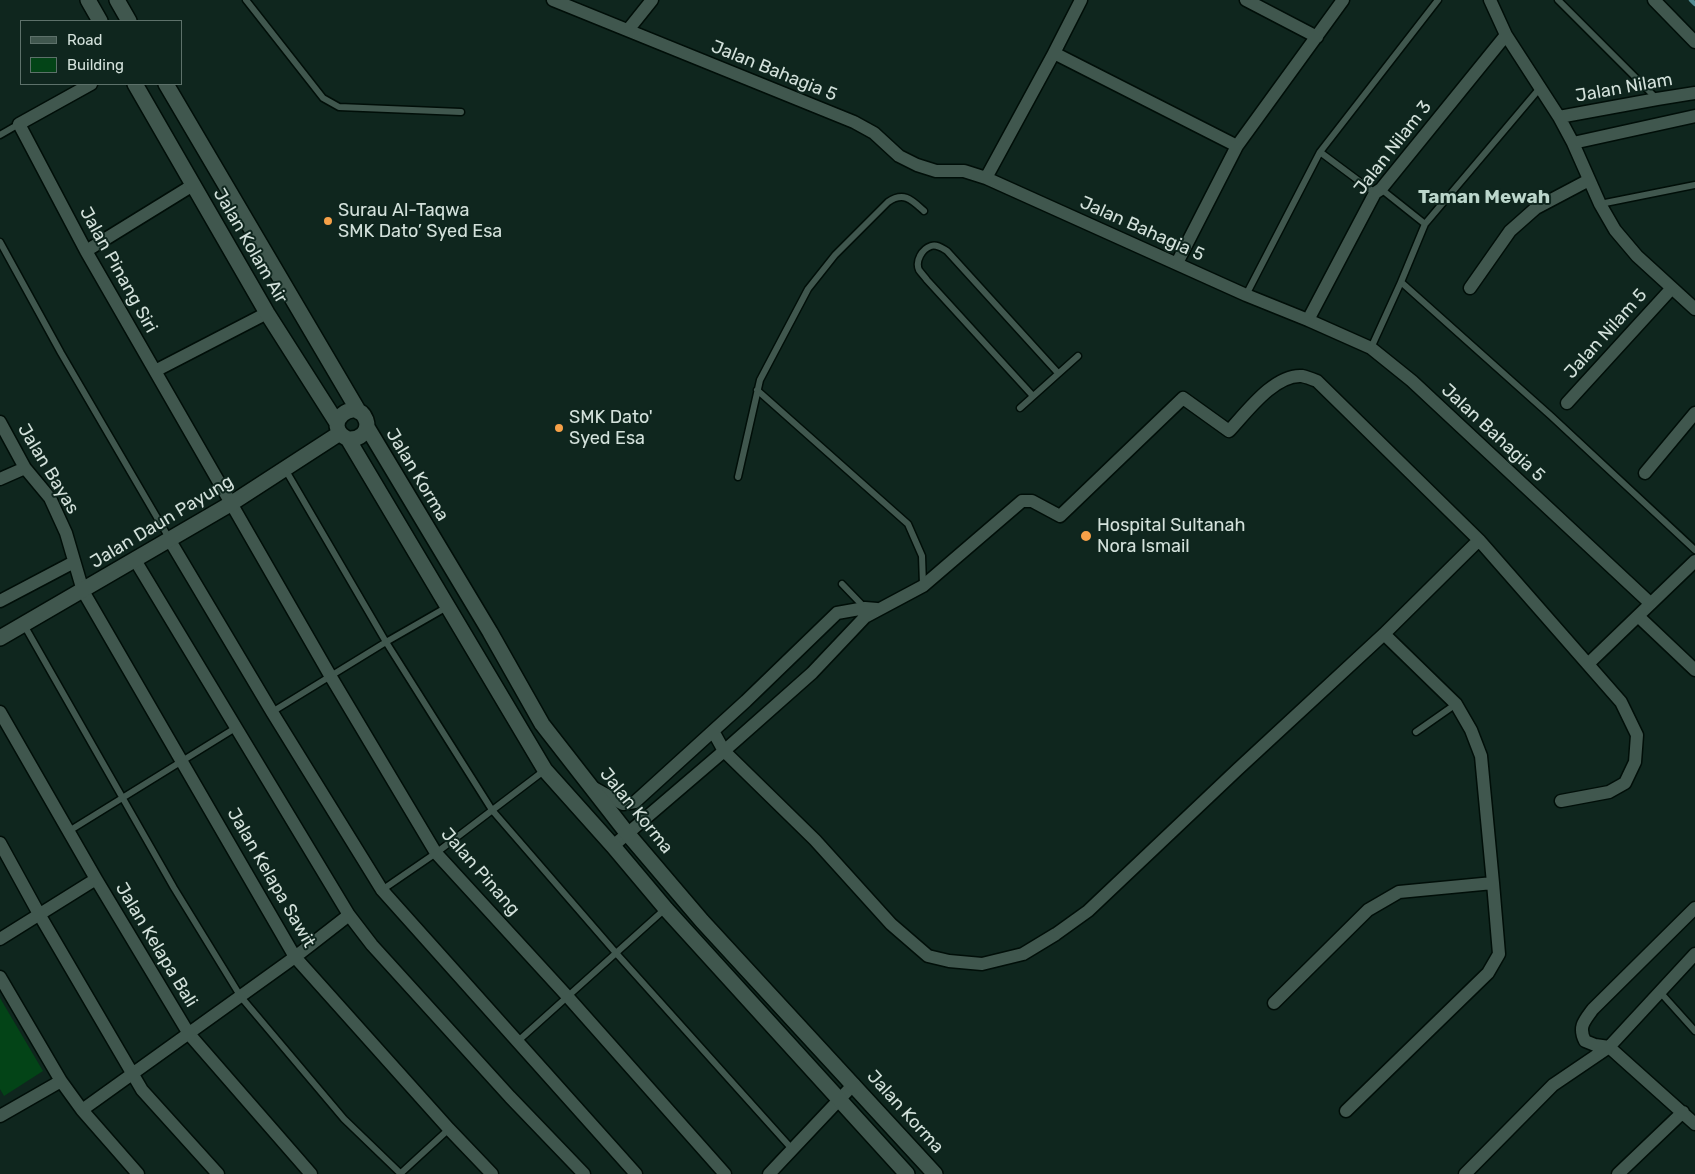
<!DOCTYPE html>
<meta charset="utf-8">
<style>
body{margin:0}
#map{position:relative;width:1695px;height:1174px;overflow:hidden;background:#0f261e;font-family:Rubik,sans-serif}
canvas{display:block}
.legend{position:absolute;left:20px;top:20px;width:162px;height:65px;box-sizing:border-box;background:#0f261e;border:1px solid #5d716a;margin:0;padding:6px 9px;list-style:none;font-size:15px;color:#d3e1db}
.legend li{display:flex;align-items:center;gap:10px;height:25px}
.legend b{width:25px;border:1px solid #5d716a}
</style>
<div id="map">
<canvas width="1695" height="1174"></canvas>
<ul class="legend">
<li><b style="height:6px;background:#40574e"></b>Road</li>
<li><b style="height:14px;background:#034417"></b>Building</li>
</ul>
</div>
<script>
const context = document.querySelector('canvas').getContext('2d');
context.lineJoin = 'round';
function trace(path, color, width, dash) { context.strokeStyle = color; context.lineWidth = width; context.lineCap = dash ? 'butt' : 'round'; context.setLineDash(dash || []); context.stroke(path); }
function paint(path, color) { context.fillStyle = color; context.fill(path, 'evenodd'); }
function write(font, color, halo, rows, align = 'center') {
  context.font = font + ' Rubik,sans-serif'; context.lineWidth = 4; context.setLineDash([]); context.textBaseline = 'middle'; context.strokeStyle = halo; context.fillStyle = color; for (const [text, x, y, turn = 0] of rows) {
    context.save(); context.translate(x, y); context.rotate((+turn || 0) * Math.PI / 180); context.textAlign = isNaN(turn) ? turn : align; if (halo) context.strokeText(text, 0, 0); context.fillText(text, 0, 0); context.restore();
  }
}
const stream = new Path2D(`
 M1691 0 1695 4`);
const building = new Path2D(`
 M0 998 43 1071 4 1096 0 1089Z`);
const lane = new Path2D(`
 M246 0 323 98 339 107 461 112
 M1558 0 1657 99
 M0 135 19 124
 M1320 152 1375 193
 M1381 189 1425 224
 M1600 204 1695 185
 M0 242 61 353 169 538
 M1401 282 1551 416 1695 550
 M1246 295 1320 152 1438 0
 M1371 348 1401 282 1425 224 1540 88
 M757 390 908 524 922 556 923 585
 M1033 396 927 280C925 277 921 273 919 270 915 261 922 249 931 246 937 244 942 248 947 251L1058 373
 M1020 408 1078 356
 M285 469 386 642 492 810 616 953 792 1149
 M738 477 760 380 808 289 835 255 888 202C904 191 912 200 924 211
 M842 584 865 608
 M24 625 174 888 241 997 344 1119 401 1174
 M272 712 386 642 447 607
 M1416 732 1456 704
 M69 831 237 727
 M382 890 436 853 545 770
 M1660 992 1695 1031
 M517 1042 665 909
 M400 1174 449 1129`);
const street = new Path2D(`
 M553 0 854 122 874 133 899 156 917 165 936 171H964L986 178 1246 295 1308 320 1371 348 1412 381 1650 603
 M1246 0 1317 37
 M1490 0 1506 35 1559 117 1573 143 1600 204 1615 230 1637 256 1695 309
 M1654 0 1695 42
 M628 30 652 0
 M1054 53 1237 146
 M91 84 19 124 86 251 155 371 331 677 436 853 568 997 725 1174
 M1559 117 1657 99 1695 93
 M1573 143 1695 116
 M986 178 1054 53 1081 0
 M86 251 193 185
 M1177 263 1237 146 1343 0
 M1470 288 1510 231 1536 208 1589 180
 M1308 320 1375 193 1381 189 1506 35
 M155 371 267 313
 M1567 403 1672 288
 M0 422 25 468 50 498 66 533 83 591 295 957 449 1129 492 1174
 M1645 473 1695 413
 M0 479 25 468
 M169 539 272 712 382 890 636 1174
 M135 560 349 915 372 945 510 1097 584 1174
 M0 601 74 562
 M1638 616 1695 670
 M1589 663 1695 561
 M0 712 96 879 189 1034 311 1174
 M713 731 724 751 815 840 891 924 928 956 949 961 982 964 1023 954 1056 934 1088 911 1238 769 1384 634 1479 540
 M594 788 623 804 635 802 746 701 837 613 865 608 877 609
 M0 843 39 914 142 1090 218 1174
 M613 846 724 751 812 673 865 617 923 586 1022 501H1032L1060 516 1183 398 1229 431C1246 413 1274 374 1302 376 1307 377 1312 379 1317 381L1479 540 1621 702 1637 735 1635 762 1625 783 1609 792 1561 801
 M1695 908 1593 1009C1584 1021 1578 1027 1585 1041L1595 1045 1609 1047 1695 1124
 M0 939 96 879
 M0 977 61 1081 82 1110 138 1174
 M1274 1003 1368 910 1399 892 1493 883
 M82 1110 295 957 349 915
 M1346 1111 1488 973 1499 954 1493 883 1481 756 1471 730 1456 704 1384 634
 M0 1116 61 1081
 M769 1174 854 1084
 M1465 1174 1553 1085 1609 1047 1695 954
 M1618 1174 1683 1112`);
const secondary = new Path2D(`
 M88 0 100 21
 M117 0 129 21
 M135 84 267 313 337 423
 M166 84 359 412
 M367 427 490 632 542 724 627 833 702 921 935 1174
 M348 439C359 440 370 432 366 420 356 394 319 425 348 439L545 770 613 846 666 909 907 1174
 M0 638 232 503 340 433`);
const markers = [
 [328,221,5,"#f7a148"],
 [559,428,5,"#f7a148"],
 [1086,536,6,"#f7a148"]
];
const streetNames = [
 ["Jalan Bahagia 5",774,71,22],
 ["Jalan Nilam",1624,88,-10],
 ["Jalan Nilam 3",1393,148,-52],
 ["Jalan Bahagia 5",1142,229,24],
 ["Jalan Kolam Air",250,246,60],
 ["Jalan Pinang Siri",118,270,61],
 ["Jalan Nilam 5",1606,334,-48],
 ["Jalan Bahagia 5",1493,433,43],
 ["Jalan Bayas",48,469,59],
 ["Jalan Korma",417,475,59],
 ["Jalan Daun Payung",162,522,-31],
 ["Jalan Korma",636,811,51],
 ["Jalan Pinang",480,872,49],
 ["Jalan Kelapa Sawit",271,878,60],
 ["Jalan Kelapa Bali",156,945,59],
 ["Jalan Korma",905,1112,48]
];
const poiNames = [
 ["Surau Al-Taqwa",338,211],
 ["SMK Dato’ Syed Esa",338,232],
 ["SMK Dato'",569,418],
 ["Syed Esa",569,439],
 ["Hospital Sultanah",1097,526],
 ["Nora Ismail",1097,547]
];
const neighbourhoodNames = [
 ["Taman Mewah",1484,198]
];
trace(stream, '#528a91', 4.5);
paint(building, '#034417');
trace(lane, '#000e08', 9);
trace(street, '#000e08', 15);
trace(secondary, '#000e08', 18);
trace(lane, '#40574e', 6);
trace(street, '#40574e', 12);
trace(secondary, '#40574e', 15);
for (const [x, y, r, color] of markers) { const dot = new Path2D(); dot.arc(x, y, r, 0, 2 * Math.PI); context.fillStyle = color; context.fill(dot); trace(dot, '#0f261e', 2); }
write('18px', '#d3e1db', '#0f261e', streetNames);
write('18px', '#d3e1db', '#0f261e', poiNames, 'left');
write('bold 19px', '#bbd6cb', '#0f261e', neighbourhoodNames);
</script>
